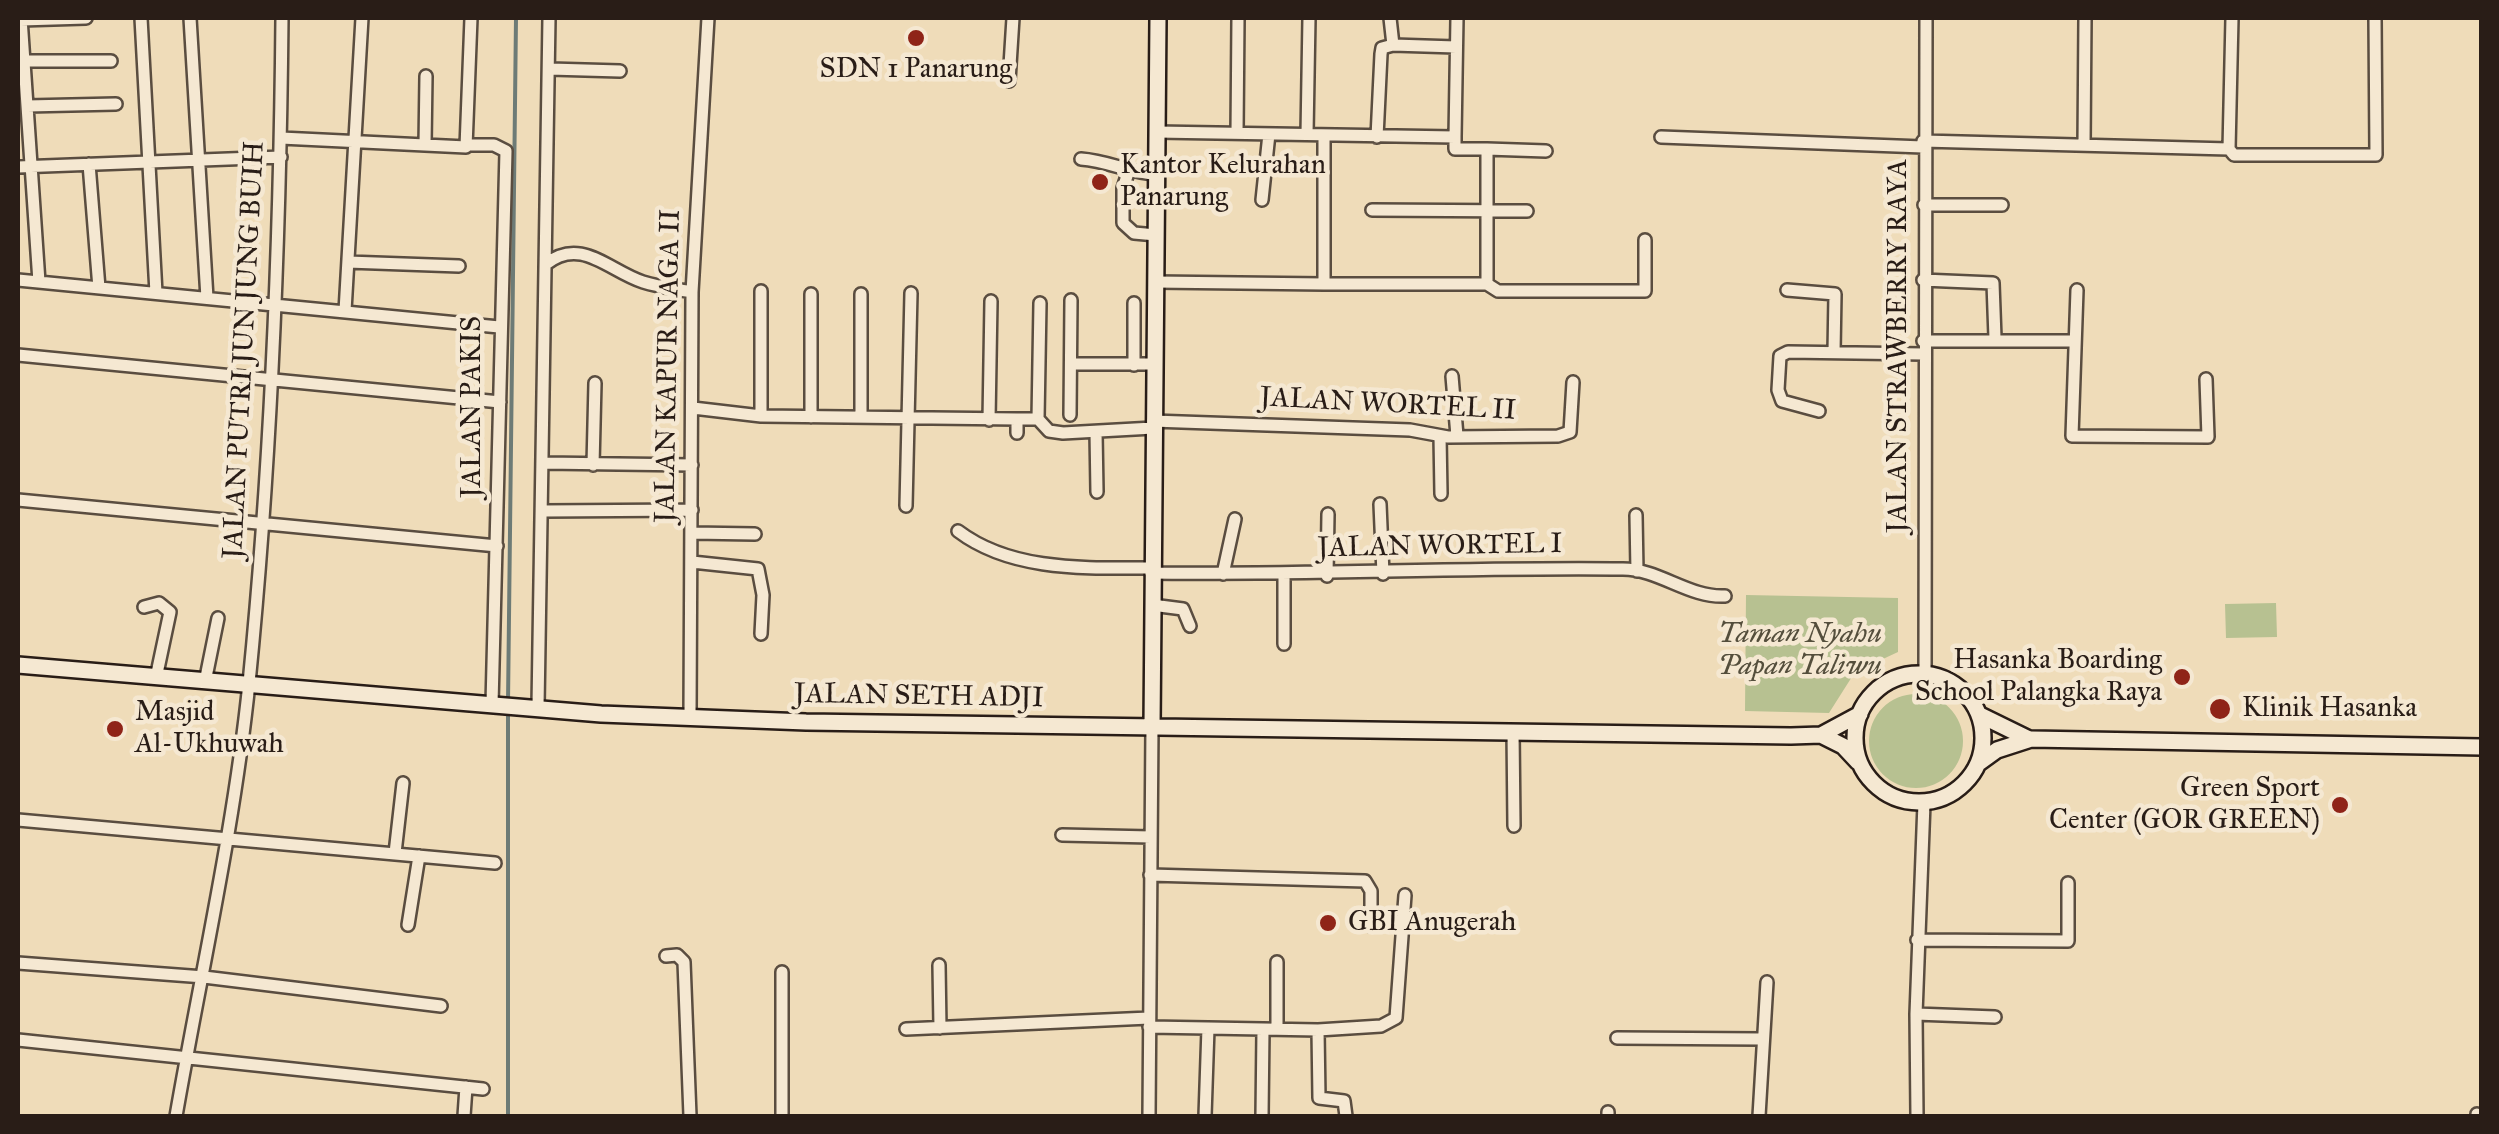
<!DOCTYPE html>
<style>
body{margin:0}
#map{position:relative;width:2499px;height:1134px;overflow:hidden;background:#efdcb9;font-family:"IM FELL Great Primer",serif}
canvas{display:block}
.frame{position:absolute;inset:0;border:20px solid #291d17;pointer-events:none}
</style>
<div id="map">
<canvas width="2499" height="1134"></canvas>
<div class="frame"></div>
</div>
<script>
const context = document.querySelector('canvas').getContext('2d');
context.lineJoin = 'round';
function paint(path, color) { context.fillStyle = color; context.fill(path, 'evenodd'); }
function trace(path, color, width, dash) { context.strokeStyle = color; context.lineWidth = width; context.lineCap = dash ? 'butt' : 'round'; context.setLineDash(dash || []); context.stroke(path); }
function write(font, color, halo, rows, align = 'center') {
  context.font = font + ' "IM FELL Great Primer",serif'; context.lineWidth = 9; context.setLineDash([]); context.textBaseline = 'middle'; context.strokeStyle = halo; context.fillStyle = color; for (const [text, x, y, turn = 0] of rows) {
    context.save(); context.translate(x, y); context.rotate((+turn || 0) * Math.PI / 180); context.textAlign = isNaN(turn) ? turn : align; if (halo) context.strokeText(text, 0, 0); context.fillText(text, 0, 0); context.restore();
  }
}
const green = new Path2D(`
 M1746 595 1898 598V652L1855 672 1829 713 1745 711Z
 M2276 603 2277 637 2226 638 2225 604Z
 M1869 741a47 47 0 1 1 94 0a47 47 0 1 1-94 0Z`);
const stream = new Path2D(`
 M508 702 516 18
 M508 712V1116`);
const street = new Path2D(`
 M21 18 39 282
 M141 18 156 293
 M190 18 207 298
 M1390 18 1393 45 1456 47
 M21 20 86 18
 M24 61H111
 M550 69 620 71
 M1009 81 1013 18
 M27 106 116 104
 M1157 132 1455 137V149H1487V284H1324V135
 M1237 133 1238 18
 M1307 134 1309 18
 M1377 137 1381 54 1382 48 1393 45
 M1455 137 1457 18
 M1661 137 1923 147
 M281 138 466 147 471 18
 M1923 141 2229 149 2232 18
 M425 145 426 76
 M467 145H494L506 151 492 704
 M2084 145 2085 18
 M1487 149 1546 151
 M2229 149 2234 155H2376L2375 18
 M1081 159C1109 161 1129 173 1156 174
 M89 164 99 288
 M18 167 281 157
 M1128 173 1123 188V223L1134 233 1156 235
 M1262 200 1269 134
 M1924 205H2002
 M1372 210 1527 211
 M348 262 459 266
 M546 264C581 236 609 271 643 282 659 287 676 289 692 292
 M18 280 499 327
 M1923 280 1993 283 1995 338
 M1155 282 1324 284
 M1487 284 1498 291H1645V240
 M1787 290 1835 294 1834 352
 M2077 290 2072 436 2208 437 2206 379
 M761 291V416
 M861 294V417
 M345 311 362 18
 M1923 341H2073
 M18 355 500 402
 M1071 364H1154
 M1134 365V303
 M1452 376 1457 436
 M693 408 761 416 1017 419V433
 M1819 411 1782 401 1778 390 1780 356 1788 352 1923 354
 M1070 415 1071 300
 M811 417V294
 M1017 419H1038L1049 431 1063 433 1153 428
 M1038 419 1040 303
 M989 420 991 301
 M1153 421 1410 430 1448 437 1558 436 1570 432 1573 382
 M1096 432 1097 492
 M1440 436 1441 494
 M544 463 692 465
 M593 465 595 383
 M18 500 497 546
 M1380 504 1383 574
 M906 506 911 293
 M544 511 692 510
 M1636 515 1637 571
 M958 531C1012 572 1087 568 1152 568
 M692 533 755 534
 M692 562 758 569 763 595 761 634
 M1151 573C1309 575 1466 567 1623 569 1659 569 1689 598 1725 596
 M1223 574 1235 519
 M1327 576 1328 514
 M1152 605 1183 609 1190 626
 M144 607 159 603 170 612 156 678
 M1284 644V575
 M1925 673 1926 18
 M205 682 218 618
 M538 706 549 18
 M690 716 692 292 708 18
 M1513 731 1514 826
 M18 820 495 863
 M1062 835 1151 837
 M395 853 403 783
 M1150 875 1365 881 1371 891V926
 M408 925 419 856
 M1917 940 2068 941V883
 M666 956 677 955 684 962 690 1116
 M18 963 204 977 441 1006
 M939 965 940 1028
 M1916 1014 1995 1017
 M1149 1027 1208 1028
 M906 1029 1149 1018
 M1277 1029V962
 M1318 1030 1381 1026 1396 1018 1405 895
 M1617 1038 1761 1039
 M18 1040 483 1089
 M1608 1112V1116
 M2477 1114V1116
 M176 1116C201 972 234 829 249 683 271 463 280 239 282 18
 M464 1116 466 1087
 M782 1116V972
 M1149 1116 1152 726
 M1205 1116 1208 1028 1318 1030 1319 1098 1344 1101 1346 1116
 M1262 1116 1263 1030
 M1759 1116 1767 982
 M1917 1116 1916 1014 1924 803`);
const secondary = new Path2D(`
 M18 665 601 714 806 722 1791 736 1821 735 1860 714
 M1855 738a64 64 0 1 1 128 0a64 64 0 1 1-128 0Z
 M1980 715 2027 738
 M1152 726 1158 18
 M1821 735 1843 746 1858 762
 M1979 763 1997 750 2031 739 2482 747`);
const markers = [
 [916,38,10,"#8f2418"],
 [1100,182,10,"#8f2418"],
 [2182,677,10,"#8f2418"],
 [2220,709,12,"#8f2418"],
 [115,729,10,"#8f2418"],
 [2340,805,10,"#8f2418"],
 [1328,923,10,"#8f2418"]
];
const poiNames = [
 ["SDN 1 Panarung",916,70,"center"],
 ["Kantor Kelurahan",1120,166],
 ["Panarung",1120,198],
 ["Hasanka Boarding",2162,661,"right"],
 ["School Palangka Raya",2162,693,"right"],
 ["Klinik Hasanka",2242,709],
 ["Masjid",135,713],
 ["Al-Ukhuwah",135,745],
 ["Green Sport",2320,789,"right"],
 ["Center (GOR GREEN)",2320,821,"right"],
 ["GBI Anugerah",1348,923]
];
const streetNames = [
 ["JALAN STRAWBERRY RAYA",1899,346,-90],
 ["JALAN PUTRI JUN JUNG BUIH",245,350,-87],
 ["JALAN KAPUR NAGA II",669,366,-89],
 ["JALAN WORTEL II",1388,405,3],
 ["JALAN PAKIS",473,407,-90],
 ["JALAN WORTEL I",1440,547,-1],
 ["JALAN SETH ADJI",919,697,1]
];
const parkNames = [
 ["Taman Nyahu",1800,635],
 ["Papan Taliwu",1800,667]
];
paint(green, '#b7c191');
trace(stream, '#6d7b76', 4);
trace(street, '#5a4d40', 16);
trace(secondary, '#291d17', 20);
trace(street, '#f5e8d2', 11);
trace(secondary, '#f5e8d2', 15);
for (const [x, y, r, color] of markers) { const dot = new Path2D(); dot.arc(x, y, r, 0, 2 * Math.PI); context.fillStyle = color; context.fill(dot); trace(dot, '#f5e8d2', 4); }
write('28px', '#291d17', '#f5e8d2', poiNames, 'left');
write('28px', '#291d17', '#f5e8d2', streetNames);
write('italic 28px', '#544e3c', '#f5e8d2', parkNames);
</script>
